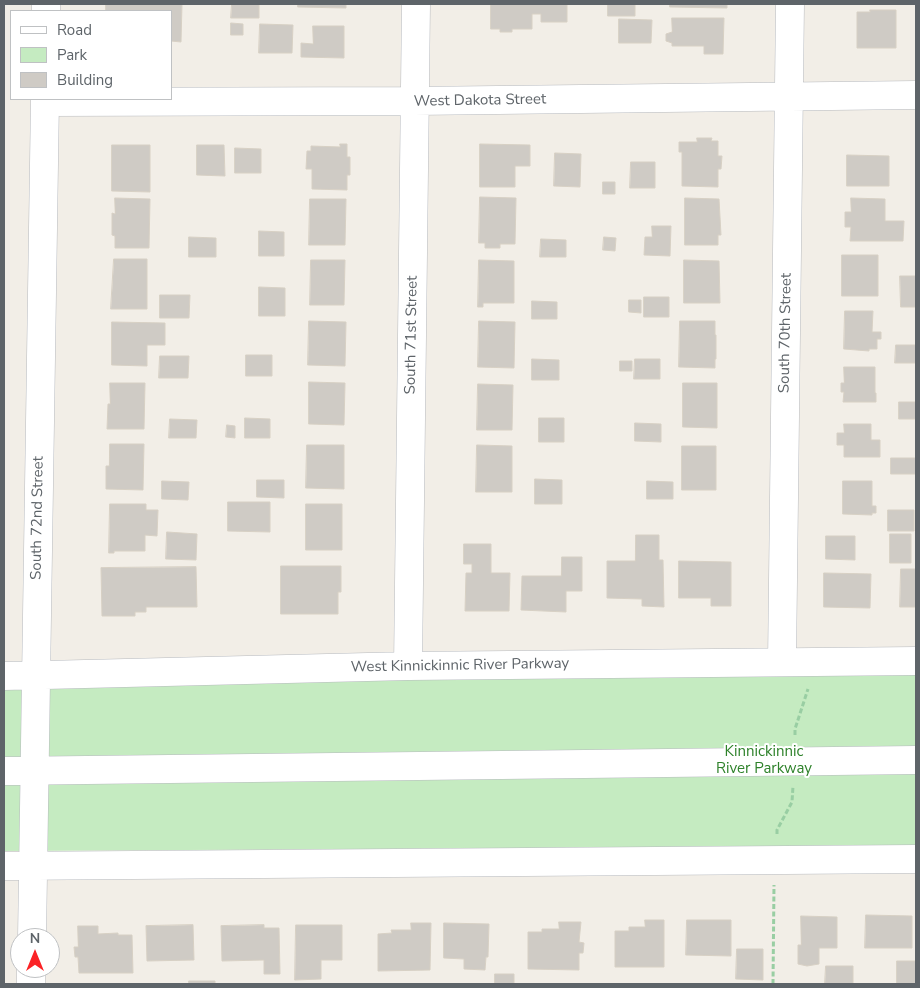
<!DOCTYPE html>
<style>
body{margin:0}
#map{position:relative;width:920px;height:988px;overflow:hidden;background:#f2eee7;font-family:"Nunito Sans",sans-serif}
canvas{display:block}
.frame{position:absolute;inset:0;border:5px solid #5e6469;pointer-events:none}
.legend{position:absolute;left:10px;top:10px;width:162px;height:90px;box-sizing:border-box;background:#fff;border:1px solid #bfc1c3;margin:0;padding:6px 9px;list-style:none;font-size:15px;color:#5e6469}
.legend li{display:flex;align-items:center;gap:10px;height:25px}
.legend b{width:25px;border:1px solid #bfc1c3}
.north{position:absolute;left:10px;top:928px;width:50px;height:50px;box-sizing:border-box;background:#fff;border:1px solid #bfc1c3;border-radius:50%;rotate:0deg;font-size:14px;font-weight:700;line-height:20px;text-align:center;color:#5e6469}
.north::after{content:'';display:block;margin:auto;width:18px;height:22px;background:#fb2326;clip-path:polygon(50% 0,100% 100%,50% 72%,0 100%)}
</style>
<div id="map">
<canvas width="920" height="988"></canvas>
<div class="frame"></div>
<ul class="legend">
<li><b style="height:6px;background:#fff"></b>Road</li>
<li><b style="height:14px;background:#c5ebc1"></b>Park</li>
<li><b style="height:14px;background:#cfcbc5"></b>Building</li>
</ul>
<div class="north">N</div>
</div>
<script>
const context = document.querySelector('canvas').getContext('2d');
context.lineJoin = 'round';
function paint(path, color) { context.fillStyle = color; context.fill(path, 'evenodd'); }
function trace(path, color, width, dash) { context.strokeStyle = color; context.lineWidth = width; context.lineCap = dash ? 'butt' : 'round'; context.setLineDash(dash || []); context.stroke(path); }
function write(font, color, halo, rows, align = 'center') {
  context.font = font + ' "Nunito Sans",sans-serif'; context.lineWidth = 4; context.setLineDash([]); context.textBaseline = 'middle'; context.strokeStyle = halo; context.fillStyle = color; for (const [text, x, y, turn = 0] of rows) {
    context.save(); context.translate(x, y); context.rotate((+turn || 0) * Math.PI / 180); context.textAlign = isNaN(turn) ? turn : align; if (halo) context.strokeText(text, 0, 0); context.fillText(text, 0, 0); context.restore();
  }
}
const green = new Path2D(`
 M916 672V846L4 851V684Z`);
const building = new Path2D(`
 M106 4H182L181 42 171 41V11H106Z
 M232 4H259V18H231Z
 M298 4H346V8L298 7Z
 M491 4H567V22H541V14H532V29H512V32H500V29H491Z
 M608 4H635V16H608Z
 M670 4H727V8L670 7Z
 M870 10H896V48H857V12H870Z
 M672 18H724L723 54H704V46H672V43L666 41V34L672 32Z
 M619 19 652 20 651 43H619Z
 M231 23 243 24V35H231Z
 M260 24 293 25 292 53H259Z
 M313 26H344V58L301 57V43L313 44Z
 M697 138H712L711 141H718V156H722L721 169H718V187L682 186V152H679V142H697Z
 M340 144H347V157H350V175H347V190L312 189V169H306L307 151H311V146L340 147Z
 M480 144 530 145V166H515V187H480Z
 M112 145H150V192L112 191Z
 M197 145H224L225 176 197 175Z
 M235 148 261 149V173H235Z
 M555 153 581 154 580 187 554 186Z
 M847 155 889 156V186H847Z
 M631 162H655V188H630Z
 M603 182H615V194H603Z
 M480 197 516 198 515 244H500V248H485V243H479Z
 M115 198 150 199 149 248H115V236L112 235V213L115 214Z
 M685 198 719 199 721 235H718V245H685Z
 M851 198 885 199V221H904L903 241H850L851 227H845V212H851Z
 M310 199H346L345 245H309Z
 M652 226H671L670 256 644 255 645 237H652Z
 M259 231 284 232V256H259Z
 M189 237 216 238V257H189Z
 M604 237 616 238 615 251 603 250Z
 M541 239 566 240V257H540Z
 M842 255H878V296H842Z
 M114 259H147V309H111Z
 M311 260H345L344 305H310Z
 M479 260 514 261V303H483V307H478Z
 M684 260 719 261 720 303H684Z
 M900 276H916V307H901Z
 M259 287 285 288V316H259Z
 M160 295H190L189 318H160Z
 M644 297H669V317H644Z
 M629 300H641V313L629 312Z
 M532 301 557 302V319H532Z
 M845 311H873L872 332H881V339H877V349H869V351L844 349Z
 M309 321 346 322 345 366 308 365Z
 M479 321 515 322 514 368 478 367Z
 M680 321H715V335H716V359H715V368L679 367Z
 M112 322 165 323V345H147V366L112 365Z
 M896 345H916V363H895Z
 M246 355H272V376H246Z
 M160 356H189L188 378H159Z
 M532 359 559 360V380H532Z
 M635 359H660V379H634Z
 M620 361H632V371H620Z
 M844 367H875V393H876V402H843L844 392H841V383H844Z
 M309 382 345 383 344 425 309 424Z
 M110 383H145L144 429H107L108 404H110Z
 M683 383H717V428L683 427Z
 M478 384 513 385 512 430H477Z
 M899 402H916V419H899Z
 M245 418 270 419V438H245Z
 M539 418H564V442H539Z
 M170 419 197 420 196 438H169Z
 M635 423 661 424V442L635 441Z
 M844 424H871V440H880V457H844V445H837V433H844Z
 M227 425 235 426V438L226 437Z
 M110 444H144L143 490 106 489V466H109Z
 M307 445H344V489L306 488Z
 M477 445 512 446V492H476Z
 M682 446H716V490H682Z
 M891 458H916V474H891Z
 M535 479 562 480V504H535Z
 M257 480H284V498L257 497Z
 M162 481 189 482 188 500 162 499Z
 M647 481 673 482V499H647Z
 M843 481H872V506H876V513H872V515L843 514Z
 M228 502H270V532L228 531Z
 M110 504H146V510H158L157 536 145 535V551H114V553H109Z
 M306 504H342V550H306Z
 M888 510H914V531H888Z
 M167 532 197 534 196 560 166 559Z
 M890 534H911V563H890Z
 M636 535H659V560H663L664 607 642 606V599L607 598V561H635Z
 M826 536H855V560L826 559Z
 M464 544H491V573H510L509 611H465L466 573H472V564H464Z
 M562 557H582V591H566V612L521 610 522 576H561Z
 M679 561 731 562V606H711V598H679Z
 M281 566H341V592H338V614H281Z
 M196 567 197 607H146V612H135V616H102L101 568Z
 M901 569H916V607H900Z
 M824 573 871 574 870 608 824 607Z
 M866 915 912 916V948H865Z
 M801 916 837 917V948H819V964L807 966 798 964V945H801Z
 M645 920H664V967H615V931H629V927H645Z
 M687 920H731V956L686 955Z
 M559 922H581L579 942 584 943 583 953H579V970L528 969V932H542V929H559Z
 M411 923H431L430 970 378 971V934L392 933 391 930H411Z
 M444 923 489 924 488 957H486L485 970 464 969V959L444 958Z
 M193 925 194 960 147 961 146 926Z
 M264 925V928H279L280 974H264V960L222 961 221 926Z
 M296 925H342V960H321V979L295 980Z
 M78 926H98V934L118 933V935H132L133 973H79L78 957H75L74 947H78Z
 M737 949H763V980L736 979Z
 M897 961H916V984H897Z
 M826 966H853V984H825Z
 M495 974H514V984H495Z
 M189 981H215V984H189Z`);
const path = new Path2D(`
 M795 735V729L808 689
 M777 834V830L792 802 793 786
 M773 984 774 885`);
const street = new Path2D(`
 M46 11V4
 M45 102 414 101 916 95
 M782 662 790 4
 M408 666 416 4
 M4 676 408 666 916 661
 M4 771 916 760
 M4 866 916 859
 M32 938 45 99
 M31 984V968`);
const streetNames = [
 ["West Dakota Street",480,101,-1],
 ["South 70th Street",786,333,-89],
 ["South 71st Street",412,335,-89],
 ["South 72nd Street",38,518,-89],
 ["West Kinnickinnic River Parkway",460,666,-1]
];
const parkNames = [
 ["Kinnickinnic",764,752],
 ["River Parkway",764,769]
];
paint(green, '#c5ebc1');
paint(building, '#cfcbc5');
trace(building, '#d7d0c4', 1);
trace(street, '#b7babf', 29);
trace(path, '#99cea3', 3, [5, 2.5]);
trace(street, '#fff', 28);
write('15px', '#5e6469', '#fff', streetNames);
write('15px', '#2f822b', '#fff', parkNames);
</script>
